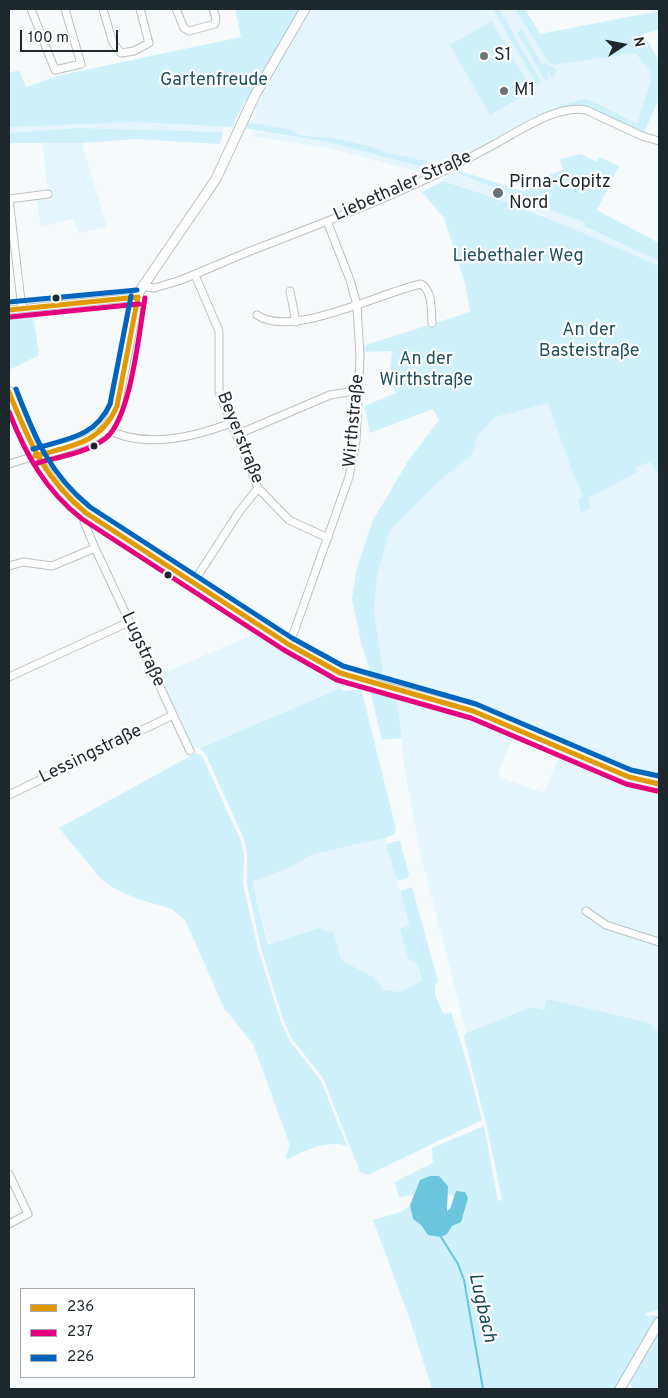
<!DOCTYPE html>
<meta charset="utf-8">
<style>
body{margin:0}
#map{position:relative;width:668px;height:1398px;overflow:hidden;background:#f7fafb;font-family:Overpass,sans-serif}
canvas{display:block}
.frame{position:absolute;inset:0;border:10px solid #1d282c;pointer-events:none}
.legend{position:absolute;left:20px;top:1288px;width:175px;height:90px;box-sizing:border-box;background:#fff;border:1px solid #a5a9ab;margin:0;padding:6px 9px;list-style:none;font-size:15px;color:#1d282c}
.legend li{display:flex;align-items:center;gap:10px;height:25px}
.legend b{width:25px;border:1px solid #a5a9ab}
.north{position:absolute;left:598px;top:20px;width:50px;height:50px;-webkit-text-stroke:4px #fff;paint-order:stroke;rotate:79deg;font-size:14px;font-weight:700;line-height:20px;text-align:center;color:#1d282c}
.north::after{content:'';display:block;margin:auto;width:18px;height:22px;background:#1d282c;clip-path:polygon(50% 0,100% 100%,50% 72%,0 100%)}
.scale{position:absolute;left:20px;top:30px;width:98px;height:22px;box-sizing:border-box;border:2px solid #1d282c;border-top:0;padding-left:6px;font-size:15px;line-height:18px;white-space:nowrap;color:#1d282c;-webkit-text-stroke:4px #fff;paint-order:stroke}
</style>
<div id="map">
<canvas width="668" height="1398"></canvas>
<div class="frame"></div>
<ul class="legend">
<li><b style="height:6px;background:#e19904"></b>236</li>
<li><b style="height:6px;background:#e5007d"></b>237</li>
<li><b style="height:6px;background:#0065bd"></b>226</li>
</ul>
<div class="north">N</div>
<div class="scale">100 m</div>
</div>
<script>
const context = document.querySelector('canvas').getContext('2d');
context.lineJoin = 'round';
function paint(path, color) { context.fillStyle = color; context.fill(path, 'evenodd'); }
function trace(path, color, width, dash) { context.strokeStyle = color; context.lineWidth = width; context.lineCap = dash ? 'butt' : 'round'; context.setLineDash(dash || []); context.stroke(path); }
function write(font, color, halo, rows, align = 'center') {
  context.font = font + ' Overpass,sans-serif'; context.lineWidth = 4.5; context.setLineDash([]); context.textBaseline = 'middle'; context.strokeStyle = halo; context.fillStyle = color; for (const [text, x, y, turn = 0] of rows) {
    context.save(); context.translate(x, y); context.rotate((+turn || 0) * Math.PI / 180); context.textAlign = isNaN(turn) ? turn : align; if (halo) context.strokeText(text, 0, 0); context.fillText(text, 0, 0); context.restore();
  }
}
const built = new Path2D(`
 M312 9H515L548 62 554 65 635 53 650 71 651 80 637 124 595 102 585 99 557 106 559 111 554 112 551 110 480 147 479 151 444 164 382 152V150L339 139 320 138 295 132 289 129 246 122 257 118 255 108 263 93Z
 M132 122 223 127V132L79 128 9 133V127L24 125Z
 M253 131 328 142 438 171 430 175 329 148 252 136Z
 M43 142 82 143 107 227 79 233 73 219 41 227 36 198 48 196Z
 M453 173 484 183V185L496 189 498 186 506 189 505 192 587 223 585 228 659 261V266L533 211 441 179Z
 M548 402 659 437V779L626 770 481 708V705L470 701 469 704 436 692 434 694 381 681 374 612 377 577 389 532 436 484 473 454 477 437 495 417Z
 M261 631 289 648V651L349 680 350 684 200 748 194 747 191 744 159 675Z
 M396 694 471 714 515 733 498 773 501 778 544 793 558 758 629 786 659 792V1032L650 1023 544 1011 531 1007 466 1033 419 847 404 764Z
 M385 838 409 926 400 928 418 965 423 980 401 992 383 990 372 977 341 960 334 933 319 928 269 945 252 882 288 868 314 854Z`);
const green = new Path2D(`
 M235 9H301L248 100 245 101 232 127 132 122 9 127V73L19 70 26 87 61 75 241 37Z
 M493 9H499L541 82 537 85Z
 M515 9H525L540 34 659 11V30L643 34 659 60V100L643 134 584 105 559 111 557 106 585 99 595 102 637 124 651 80 650 71 635 53 554 65 548 62Z
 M492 21 532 91 490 115 450 45Z
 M522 29 542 65 545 63 558 70 552 78 545 67 549 78 545 80 517 32Z
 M246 122 289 129C304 139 322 136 339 139 354 142 368 146 382 150L383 152 428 161 423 167 328 142 242 128Z
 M79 128 223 132 220 144 136 139 82 143H9V133Z
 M581 154 597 162 599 157 619 166 597 210 659 243V261L585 227 586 223 504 192 505 189 498 186 497 189 452 171 454 169 525 192 527 182 563 170 560 159Z
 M443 181C518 203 588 235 659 266V471L657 472 650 462 636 467V473L588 498 591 508 581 512 578 500 583 496 571 468 548 403 495 417 477 437 473 454 436 484 389 532 377 577 374 612 383 673 381 681 372 678 361 643 352 599 356 571 372 522 408 461 439 420 433 409 370 433 364 406 396 393 389 378 392 351 362 352V346L470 312 465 283 444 218 422 192Z
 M33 314 39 355 9 370V317Z
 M341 688 344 691 360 689 362 692 396 829 394 834 385 838 314 854 288 868 252 882 268 945 319 928 334 933 341 960 373 977 384 990 401 992 422 980 418 965 408 958 400 928 409 925 400 891 412 887 438 981 435 986V995L444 1014 451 1012 466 1059 482 1120 368 1175 360 1172 323 1078 292 1039 283 1019 261 948 247 884V853L244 839 205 753 200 748Z
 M370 690 396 694 402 738 382 740Z
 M196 753 202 756 241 841 244 855 243 884 258 949 281 1022 290 1041 321 1081 347 1146C325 1139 306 1151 287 1159L285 1157 290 1145 253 1044 224 1008 185 920 172 909 138 899 115 889 100 878 59 828Z
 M397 841H400L409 874 407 878 397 881 386 844Z
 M547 999 650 1023 659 1032V1310L646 1313V1316L656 1315 658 1318 616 1389H432L410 1320 373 1220 401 1212 410 1205 413 1219 421 1225 428 1235 447 1234 465 1192 456 1191 455 1196 447 1194 448 1186 420 1180 414 1195 399 1197 395 1182 433 1163 432 1148 484 1126 498 1201 502 1200 489 1136 464 1037 466 1033 531 1007 544 1010Z
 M659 1327V1389H633L629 1383 630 1378Z`);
const water = new Path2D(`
 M430 1176H439L448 1186 447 1211 450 1209 456 1191 465 1192 468 1198 461 1222 452 1226 447 1234 441 1237 428 1235 421 1225 413 1219 410 1205 420 1180Z`);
const stream = new Path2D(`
 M441 1237 458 1264 464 1280 483 1389`);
const minor = new Path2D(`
 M31 9 55 70 81 64 65 9
 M103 9 113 43 121 53 134 51 149 43 140 9
 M176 9 184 28 189 31 215 24 216 18 213 9
 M9 199 22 309
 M9 199 48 194
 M195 275 219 331V392L258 488 289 520 328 538
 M142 286 154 288 178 281C207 270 236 256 266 245 344 215 422 185 495 144 519 131 558 104 586 110L642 136 659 141
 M290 291 296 322
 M9 310 138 297
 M257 315C291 339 382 292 421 284 433 291 431 311 432 323
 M105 428C143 450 194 437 231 423
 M236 435 330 395 360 390
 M9 464 35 456
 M86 513 84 522 95 548 190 751
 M9 566 23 562 52 566 95 548
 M193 583 239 512 258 488
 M288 644 294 632 349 477 356 441 360 357 357 305 350 280 327 221
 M9 677 129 622
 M9 795 173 715
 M586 911 606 925 659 942
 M9 1174 28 1214 9 1224`);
const tertiary = new Path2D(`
 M35 456C54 450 94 443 106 427 111 421 114 413 117 406L139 292 216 179 255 95 305 9
 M620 1389 659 1322`);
const secondary = new Path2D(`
 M9 392C30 445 39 477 86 513L288 644 340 673 383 687 473 711 629 777 659 784`);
const bus1 = new Path2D(`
 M9 310 138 297
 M9 392C29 442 44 478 86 513L288 644 340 673 473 711 629 777 659 784
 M35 456C71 446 101 444 117 406L138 297`);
const bus2 = new Path2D(`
 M10 317 139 304
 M9 412C26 455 45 490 82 519L284 650 337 680 471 718 626 784 657 791
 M37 463C59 457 87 453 106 438 131 417 139 332 145 298`);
const bus3 = new Path2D(`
 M9 302 137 290
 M16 389C35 438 49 473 90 507L292 638 343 666 476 704 631 770 659 776
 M33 449C65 439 95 438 110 404L131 296`);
const markers = [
 [484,56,5,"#697274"],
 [504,91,5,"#697274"],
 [498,193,6,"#697274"],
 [56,298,4.5,"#1d282c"],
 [94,446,4.5,"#1d282c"],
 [168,575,4.5,"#1d282c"]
];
const poiNames = [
 ["S1",494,56],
 ["M1",514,91],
 ["Pirna-Copitz",509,183],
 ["Nord",509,204]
];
const parkNames = [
 ["Gartenfreude",214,81],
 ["Liebethaler Weg",518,257],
 ["An der",589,331],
 ["Basteistraße",589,352],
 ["An der",426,360],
 ["Wirthstraße",426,381]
];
const streetNames = [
 ["Liebethaler Straße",403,187,-24],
 ["Wirthstraße",355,421,-85],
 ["Beyerstraße",239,438,68],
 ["Lugstraße",142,650,65],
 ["Lessingstraße",91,755,-26]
];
const waterNames = [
 ["Lugbach",481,1308,77]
];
paint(built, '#e4f6fc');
paint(green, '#cef1fc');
paint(water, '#6ac5dd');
trace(stream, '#6ac5dd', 2);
trace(minor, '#bbc1c3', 9);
trace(tertiary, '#bbc1c3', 11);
trace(secondary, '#bbc1c3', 12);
trace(minor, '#fefefe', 7);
trace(tertiary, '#fefefe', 9);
trace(secondary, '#f0f7f8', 10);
trace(bus1, '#e19904', 5);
trace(bus2, '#e5007d', 5);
trace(bus3, '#0065bd', 5);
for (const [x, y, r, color] of markers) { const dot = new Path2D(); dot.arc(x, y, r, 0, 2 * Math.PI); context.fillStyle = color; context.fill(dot); trace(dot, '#fff', 2); }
write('18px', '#1d282c', '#fff', poiNames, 'left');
write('18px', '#1f5160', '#fff', parkNames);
write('18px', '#1d282c', '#fff', streetNames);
write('italic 19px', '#174b59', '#fff', waterNames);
</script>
